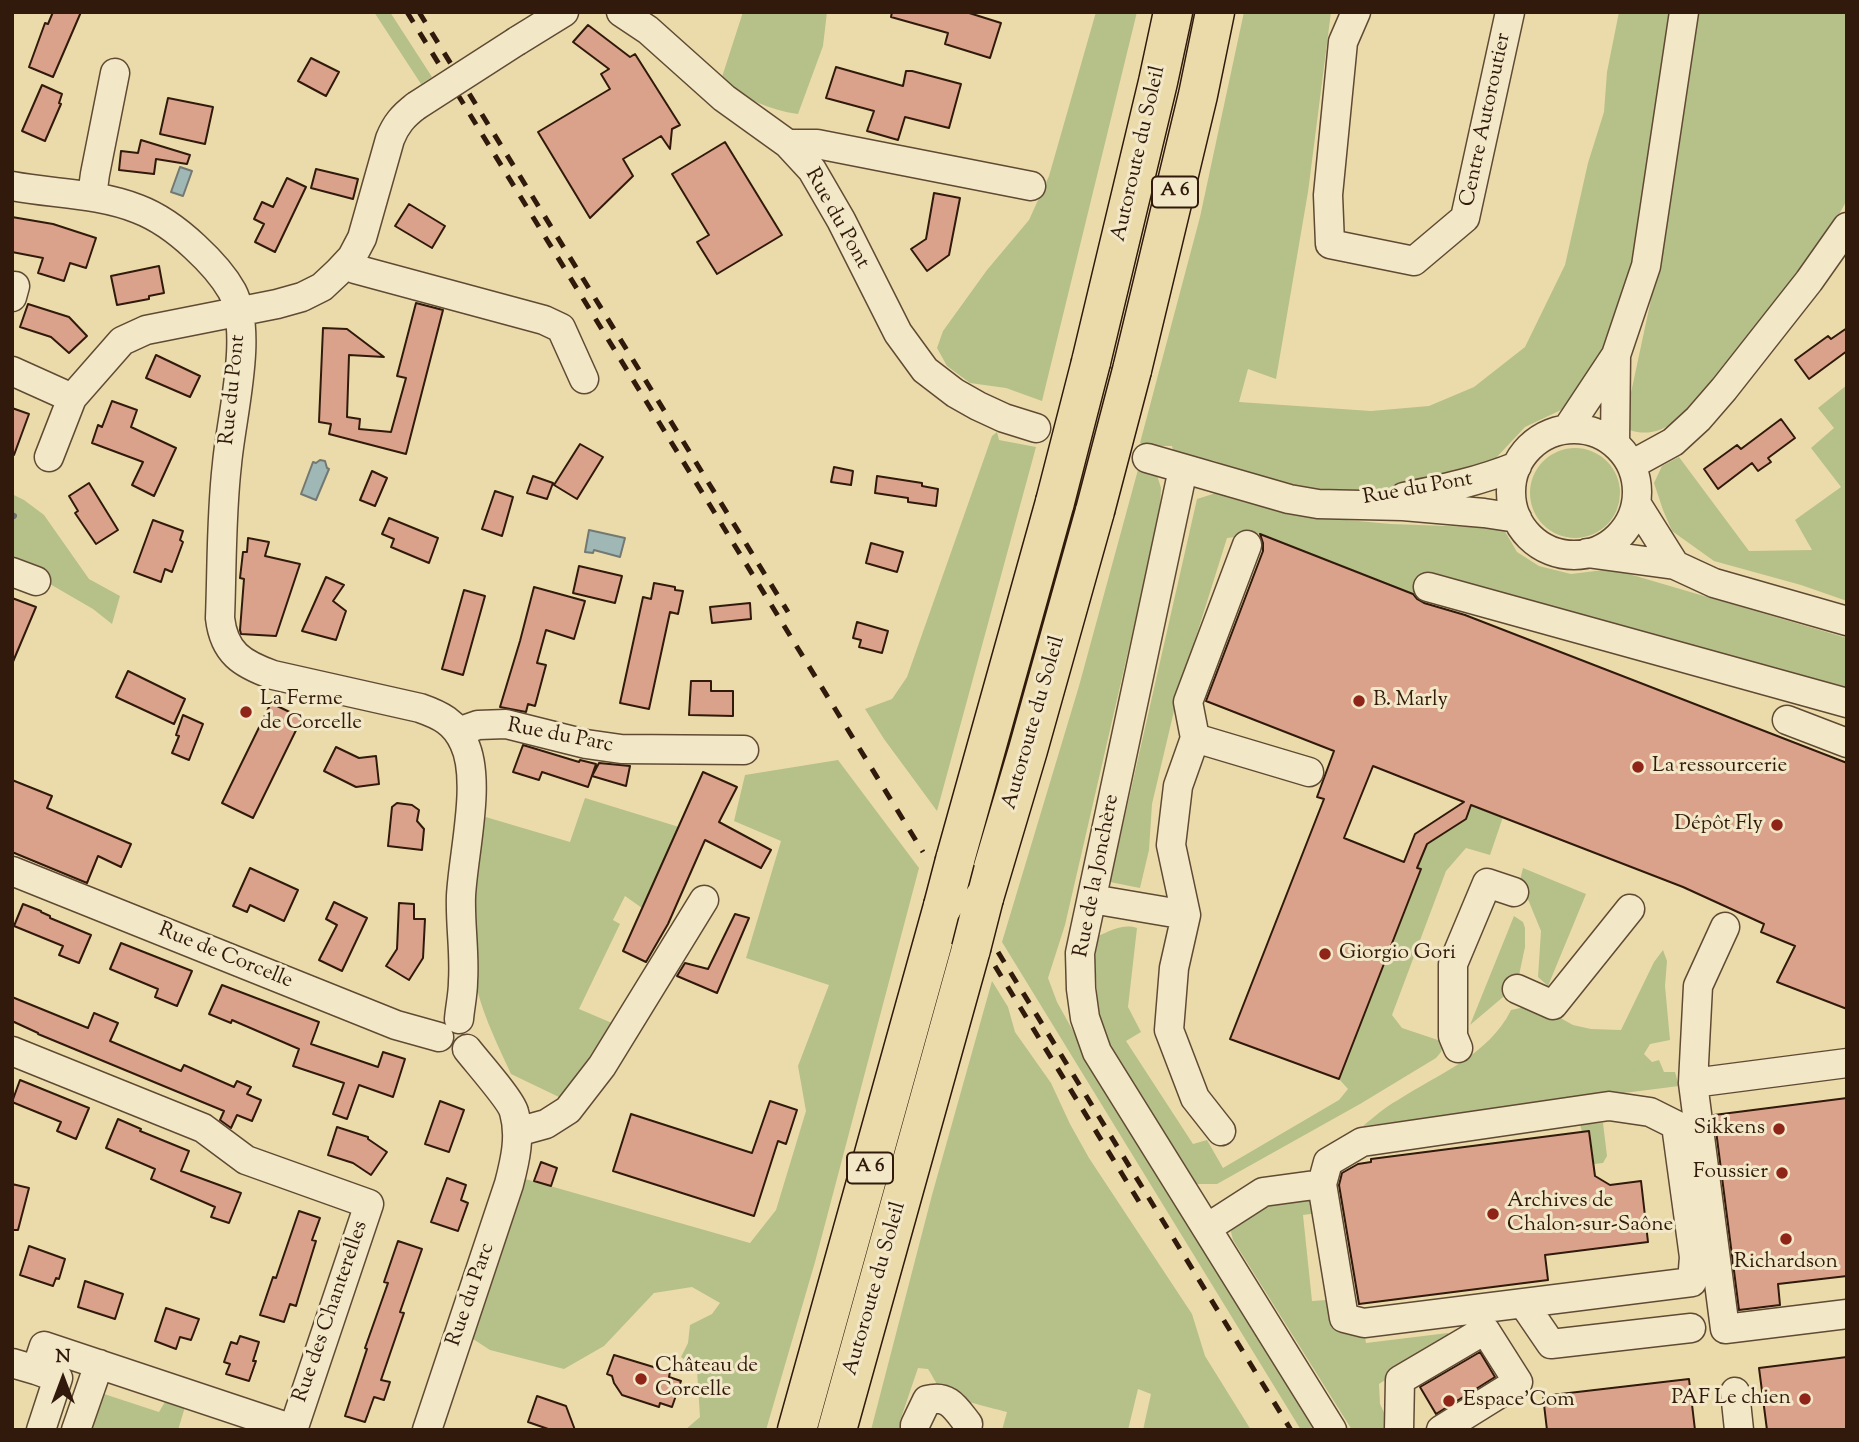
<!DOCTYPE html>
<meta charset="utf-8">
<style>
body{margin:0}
#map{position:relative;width:1859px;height:1442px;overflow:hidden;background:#ebdbab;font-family:"Sorts Mill Goudy",serif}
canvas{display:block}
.frame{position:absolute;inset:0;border:14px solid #311a0b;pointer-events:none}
.north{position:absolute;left:28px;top:1344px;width:70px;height:70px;-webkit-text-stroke:5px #f2e8c8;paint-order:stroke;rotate:0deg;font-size:19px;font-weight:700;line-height:28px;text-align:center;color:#311a0b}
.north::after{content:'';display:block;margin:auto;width:24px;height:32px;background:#311a0b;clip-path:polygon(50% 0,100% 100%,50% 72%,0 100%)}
</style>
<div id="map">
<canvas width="1859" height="1442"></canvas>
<div class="frame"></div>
<div class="north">N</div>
</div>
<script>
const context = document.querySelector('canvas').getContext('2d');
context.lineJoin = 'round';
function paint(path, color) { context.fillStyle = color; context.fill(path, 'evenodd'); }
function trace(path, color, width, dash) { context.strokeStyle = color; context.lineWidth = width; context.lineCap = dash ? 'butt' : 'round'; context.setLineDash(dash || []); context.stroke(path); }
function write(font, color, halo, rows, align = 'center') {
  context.font = font + ' "Sorts Mill Goudy",serif'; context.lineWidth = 6; context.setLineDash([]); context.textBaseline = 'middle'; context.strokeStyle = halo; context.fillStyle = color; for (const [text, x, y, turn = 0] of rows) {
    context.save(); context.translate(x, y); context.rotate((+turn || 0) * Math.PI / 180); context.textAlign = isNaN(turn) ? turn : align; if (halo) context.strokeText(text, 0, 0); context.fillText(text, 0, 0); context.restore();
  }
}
const green = new Path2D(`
 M374 12H390L432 77 421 84Z
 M743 12H827L823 46 798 114C769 110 743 98 721 80Z
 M1096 12H1137L1042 401 1006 388 970 383 947 366 937 348 943 331 987 270 1029 220 1049 176Z
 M1244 12H1331L1308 192 1276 379 1248 369 1239 402 1371 411 1429 406 1474 387 1525 347 1565 265 1588 163 1604 112 1607 72 1619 12H1674L1643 246 1623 305 1604 346 1572 397 1561 410 1525 427 1495 459 1479 467 1390 493 1349 495 1303 488 1244 473 1215 461 1174 454 1172 446H1145L1140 443 1200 217Z
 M1694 12H1847V200L1827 236 1699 399C1677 421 1659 441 1626 429L1629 402 1659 262Z
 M1847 385V601L1801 585 1714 561 1672 531 1663 510 1654 483 1662 466 1679 457 1749 551 1812 550 1795 520 1841 487 1811 448 1834 428 1818 408Z
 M997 432 999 440 1036 447 937 811 884 739 865 709 892 699 907 677 992 436Z
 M1530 493a45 45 0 1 1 90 0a45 45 0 1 1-90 0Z
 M1139 466 1156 472 1161 488 1160 513 1065 925 1048 978 1057 1002 1128 1130 1265 1341 1320 1430H1301L1002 942 1079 686Z
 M1216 493 1244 502 1302 516 1391 524 1503 528 1517 552 1539 566 1571 574 1612 569 1847 638V694L1423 598 1260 534 1227 538 1178 694 1152 804 1149 850 1140 888 1110 882 1197 499Z
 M12 494 24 500 44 515 89 579 120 596 112 624 93 609 12 562Z
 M838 760 919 868 815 1262 766 1430H685L700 1417 697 1370 681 1357 688 1343 690 1325 712 1314 720 1303 692 1287 654 1293 604 1346 564 1369 490 1350 470 1337 522 1178 750 1243 776 1210 806 1111 798 1066 829 985 746 958 781 841 734 821 745 775Z
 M585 798 679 827 642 908 625 896 613 920 620 924 579 1009 619 1026 561 1098 511 1074C497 1043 478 1006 474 972 467 920 475 867 479 815L570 842Z
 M1471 805 1503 817 1490 855 1466 848 1446 871 1392 1015 1402 1028 1444 1042 1441 1052 1436 1058 1360 1104 1217 1184H1196L1110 1050 1099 1025 1095 959 1098 936C1110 931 1123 923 1137 928L1128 1007 1141 1032 1126 1041 1193 1144 1207 1140 1223 1168 1339 1100 1348 1089 1339 1079 1421 870 1417 868 1427 844 1465 819Z
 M1523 868 1586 894 1548 986 1538 977 1541 931 1520 880Z
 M1514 916 1523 922 1525 928V947L1518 980 1509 992 1470 1025Z
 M1663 950 1667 961 1665 986 1670 1040 1650 1044 1644 1054 1652 1062 1659 1060 1664 1072H1675L1679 1086 1363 1126C1374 1117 1385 1107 1398 1100 1438 1074 1489 1055 1511 1010L1525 1007 1555 1015 1573 1025 1591 1029 1621 1030 1654 962Z
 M992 981 1008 1007 1015 1032 1051 1083 1070 1124 1089 1158 1192 1314 1205 1356 1251 1430H1143L1151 1394 1138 1389 1128 1430H1002L1007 1412C986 1406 953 1401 937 1384 934 1380 931 1373 928 1369L918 1368 900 1421 901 1430H871L932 1195Z
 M1603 1123 1607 1156 1603 1163 1594 1164 1590 1131 1582 1132 1580 1124Z
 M1309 1193 1318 1213 1303 1215 1312 1301 1327 1300 1332 1317 1364 1331 1366 1343 1448 1333 1451 1337 1379 1384 1380 1404 1388 1421 1387 1430H1352L1233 1240 1231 1232 1233 1225 1260 1202Z
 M95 1391 159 1412 166 1400 185 1407 178 1430H82Z`);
const water = new Path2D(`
 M180 167 192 171 183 196 171 192Z
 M320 460 325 461 327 468 329 469 316 500 301 494 313 462 316 463Z
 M589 530 625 538 620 557 594 550 593 553 585 552Z`);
const stream = new Path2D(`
 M12 515 14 516`);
const building = new Path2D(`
 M53 12H81L53 77 29 67 45 23 48 24Z
 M892 12H966L1001 23 990 58 945 44 948 33 891 17Z
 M588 25 630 57 635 54 680 125 672 129 670 149 661 136 623 159 633 176 590 218 538 132 610 89 601 74 609 69 573 42Z
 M311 58 339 72 326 96 298 81Z
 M836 67 903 86 906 71H912L961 84 949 128 905 117 898 140 867 131 874 111 826 98Z
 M42 85 62 94 59 103 61 104 45 141 22 131Z
 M168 98 213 107 205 144 160 134Z
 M141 140 190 155 187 164 156 159 154 174 119 170 121 151 138 153Z
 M725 142 782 235 717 274 697 242 709 235 672 174Z
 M316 169 358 179 353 199 311 188Z
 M287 178 306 187 275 252 255 242 264 224 254 219 262 202 273 207Z
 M934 193 960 198 949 255 927 271 911 249 926 239Z
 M409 204 445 226 432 248 395 226Z
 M12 217 53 224 96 238 86 268 70 263 64 281 38 273 43 258 12 252Z
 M159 266 164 293 149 296V299L117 305 111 276Z
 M416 303 443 310 406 454 329 434 331 424 319 422 323 328 347 329 384 357 349 355 347 417 360 419 359 429 391 432 406 378 397 376Z
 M28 304 69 317 87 336 69 353 51 337 20 327Z
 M1847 328V351L1809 379 1795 360 1828 336 1831 339Z
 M156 355 200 376 190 397 146 378Z
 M112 401 137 410 131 427 176 448 154 496 132 485 143 462 92 443 98 425 102 427Z
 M12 408 29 414 14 455H12Z
 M1781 419 1795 438 1768 458 1771 462 1758 471 1752 463 1718 489 1704 469 1737 445 1741 449Z
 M580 444 603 457 577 499 554 485Z
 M834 467 853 471 851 485 831 482Z
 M372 471 387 478 375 506 360 500Z
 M533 476 553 483 547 499 527 493Z
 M877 476 922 483V486L938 489 936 506 908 502V498L875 493Z
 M89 483 118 530 96 544 75 513 78 511 69 496Z
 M495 491 513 497 502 536 482 529Z
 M389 518 438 538 429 563 391 547 394 539 382 534Z
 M153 520 183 531 180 540 183 542 172 572 165 569 161 582 134 572Z
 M1260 534 1413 594 1417 599 1424 603 1465 615 1847 763V1009L1777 982 1795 946 1761 932 1764 924 1683 887 1471 805 1466 819 1427 844 1417 868 1421 869 1339 1079 1230 1039 1324 799 1317 797 1334 751 1206 701 1263 551V543ZM1373 766 1464 802 1415 834 1404 862 1344 838Z
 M248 538 269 542 265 556 300 564 276 636 241 634 240 630 244 579 240 578 243 552H247Z
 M871 543 903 552 897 572 866 563Z
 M579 566 622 576 615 603 573 593Z
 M326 577 344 585 333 601 346 611 336 640 302 631Z
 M654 583 675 587V590L683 591 678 614 670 612 649 709 620 703 643 597 651 599Z
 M534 587 585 601 574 639 546 630 537 663 546 665 535 706 528 704 526 712 500 707 520 641Z
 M464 590 485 596 463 675 442 669Z
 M12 598 36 607 12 664Z
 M750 603 751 619 712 623 710 607Z
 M857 622 888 631 882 653 859 647 861 640 853 638Z
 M128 671 185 699 174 724 116 697Z
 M691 681H711V691H733V716L689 715Z
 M271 703 302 718 253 818 222 803Z
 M183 715 203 724 189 760 172 753 179 736 176 735Z
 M523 745 579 762 580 760 596 764 588 787 542 772 539 780 513 772Z
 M336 747 359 758 376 756 379 784 356 787 324 771Z
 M599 763 630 766 626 786 592 776Z
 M703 772 737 787 719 822 771 850 761 868 705 840 668 924 646 962 623 951Z
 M12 780 52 796 47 808 131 844 121 867 98 856 87 883 12 852Z
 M397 803 412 805 419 810 417 821 424 829 422 850 388 846 392 807Z
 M250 868 298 890 284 921 250 905 247 912 233 906Z
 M334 902 367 918 342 971 319 960 337 925 326 919Z
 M399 903 414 904V919H425L423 958 409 980 386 966 397 949Z
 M23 904 41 911V912L50 916V918L91 935 79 963 59 955 63 946 14 926Z
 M735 914 749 918 717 993 677 976 685 963 708 969Z
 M121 943 192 971 177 1006 155 997 158 989 110 969Z
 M222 985 319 1022 311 1044 378 1067 383 1052 405 1059 393 1097 359 1085 347 1119 333 1114 344 1083 293 1066 299 1049 232 1020 231 1023 209 1014Z
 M12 997 88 1028 94 1013 118 1023 110 1041 181 1071 184 1065 234 1087 237 1081 251 1087 247 1094 261 1100 252 1121 237 1115 231 1128 220 1120 224 1111 38 1034V1033L12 1021Z
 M20 1080 89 1108 76 1139 57 1131 61 1122 12 1102Z
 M1847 1098V1276L1778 1284 1780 1305 1739 1310 1714 1115Z
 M440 1101 464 1110 449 1152 425 1144Z
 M770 1101 797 1110 786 1144 778 1141 754 1216 613 1171 631 1114 752 1153Z
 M118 1119 141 1129 140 1131 189 1151 181 1171 241 1193 229 1223 211 1217 215 1207 151 1179 155 1169 106 1148Z
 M337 1127 368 1137V1139L387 1152 371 1175 353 1163 328 1155Z
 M1589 1131 1595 1176 1610 1185 1641 1181 1648 1242 1545 1255 1548 1280 1359 1304 1339 1185 1342 1173 1358 1164 1371 1162V1159Z
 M541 1162 557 1168 551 1186 534 1181Z
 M447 1178 466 1185 461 1200 468 1203 458 1231 431 1222Z
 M12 1184 29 1188 18 1230H12Z
 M299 1211 320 1218 312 1240 316 1241 298 1299 296 1306 290 1304 284 1322 260 1315 273 1277 276 1278Z
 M398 1241 422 1249 400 1312 404 1313 381 1380 390 1382 384 1400 374 1397 365 1422 345 1416 367 1349 365 1348 388 1283 384 1282Z
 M29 1246 65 1259 59 1279 56 1278 53 1286 20 1275Z
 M85 1281 123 1294 115 1319 78 1307Z
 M166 1308 199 1319 191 1340 180 1337 176 1349 155 1341Z
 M240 1336 259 1342 253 1361H256L249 1381 226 1374 230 1364 224 1362 231 1342 237 1344Z
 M1480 1352 1495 1377 1436 1414 1420 1387Z
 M614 1355 670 1372 669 1377 681 1381 672 1407 660 1403 659 1407 622 1395 614 1383 612 1376 607 1374Z
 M1847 1357V1430H1767L1759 1368Z
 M1689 1379 1695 1430H1547L1543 1396Z
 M537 1396 566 1406 575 1430H551L528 1422Z`);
const minor = new Path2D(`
 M621 12 648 30 724 98 788 144 812 170 841 220 898 333 925 370 955 393 978 406 1004 418 1036 428
 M1356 12 1343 42 1328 195 1330 244 1414 261 1465 218 1510 12
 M517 41 564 12
 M788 144H817L1031 186
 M12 186C54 194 97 193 138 209 159 217 178 231 195 247 208 259 223 275 232 291 254 333 231 417 227 464 221 515 222 567 220 618 224 653 242 664 273 675L420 708C440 715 455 722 464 743 482 780 463 854 461 896 460 925 465 953 463 982 463 994 460 1007 459 1019
 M92 196 95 174 115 73
 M346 264 355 269 544 320 561 328 584 379
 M12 297 15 286
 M12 371 72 398 122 341 146 330 277 304 302 297 322 287 338 272 352 257 362 238 390 139C396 124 403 116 416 106
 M1567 429 1616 355 1646 266 1684 12
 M1511 492a63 63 0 1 1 126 0a63 63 0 1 1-126 0Z
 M1615 444 1616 355
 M49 457 72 398
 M1147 458 1289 499 1318 504 1403 506 1484 513 1517 518
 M1631 465 1673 442 1698 419 1724 389 1809 281 1847 227
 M1183 469 1080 953 1081 989 1085 1018 1097 1052 1332 1430
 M1404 497C1443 489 1480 481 1517 466
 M1636 503 1675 565
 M1587 553 1675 565 1714 583 1847 621
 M12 572 36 581
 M1428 587 1847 703
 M1787 720 1847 743
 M458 732 478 725 506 724 586 744 621 749 744 750
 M1195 738 1188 702 1247 545
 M12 871 396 1025 439 1037
 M1092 899 1186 915 1174 968 1169 1030 1195 1098 1221 1131
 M1186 915 1171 845 1178 786 1195 738 1309 772
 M1517 989 1553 1005 1630 909
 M1458 1048 1453 1036V964L1487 883 1514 892
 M12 1051 203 1128 246 1160 369 1204 293 1430
 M1847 1063 1693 1083 1725 1329 1847 1314
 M1693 1083 1698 986 1725 927
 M517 1132 546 1124 568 1110 602 1066 704 900
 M1207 1228 1263 1192 1322 1184 1344 1318 1364 1323 1692 1282 1694 1257 1676 1125 1650 1112 1609 1106 1362 1142 1328 1162 1322 1184
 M1523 1303 1551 1344 1691 1328
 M12 1363 36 1370 44 1346 293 1429
 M36 1370 58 1378 41 1430
 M1735 1392 1739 1430
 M76 1430 99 1364
 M427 1430 509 1184C515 1161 521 1136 514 1112 511 1100 477 1062 467 1049
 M915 1430V1425L927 1400C949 1394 956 1409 968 1424L967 1430
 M1399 1430 1400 1380 1485 1330 1518 1382 1441 1430`);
const highway = new Path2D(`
 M1091 362 1158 82 1173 12
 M1132 370 1198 95 1215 12
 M955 860 1055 502
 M984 898 1028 750 1095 511
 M797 1430 943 906
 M837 1430 971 949`);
const rail = new Path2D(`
 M407 12 923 852
 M419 12 788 612
 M998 952 1291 1430
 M995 966 1141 1205`);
const minorBridge = new Path2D(`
 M416 106 517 41`);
const highwayBridge = new Path2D(`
 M1055 502 1091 362
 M1095 511 1132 370
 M943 906 955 860
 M971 949 984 898`);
const markers = [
 [1359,701,7,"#8f2418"],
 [246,712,7,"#8f2418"],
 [1638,767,7,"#8f2418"],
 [1777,825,7,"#8f2418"],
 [1325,954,7,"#8f2418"],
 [1779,1129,7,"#8f2418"],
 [1782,1173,7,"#8f2418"],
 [1493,1214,7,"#8f2418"],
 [1786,1239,7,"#8f2418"],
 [641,1379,7,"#8f2418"],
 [1805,1399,7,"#8f2418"],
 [1449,1401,7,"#8f2418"]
];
const shields = [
 [1175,192,46],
 [870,1168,46]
];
const shieldNames = [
 ["A 6",1175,192],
 ["A 6",870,1168]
];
const streetNames = [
 ["Centre Autoroutier",1487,120,-78],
 ["Autoroute du Soleil",1140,154,-77],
 ["Rue du Pont",836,219,61],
 ["Rue du Pont",234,390,-84],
 ["Rue du Pont",1418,490,-10],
 ["Autoroute du Soleil",1035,723,-74],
 ["Rue du Parc",560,737,11],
 ["Rue de la Jonchère",1098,876,-79],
 ["Rue de Corcelle",225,957,22],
 ["Autoroute du Soleil",876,1289,-74],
 ["Rue du Parc",472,1295,-71],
 ["Rue des Chanterelles",332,1312,-71]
];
const poiNames = [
 ["La Ferme",260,700],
 ["de Corcelle",260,724],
 ["B. Marly",1373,701],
 ["La ressourcerie",1652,767],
 ["Dépôt Fly",1763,825,"right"],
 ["Giorgio Gori",1339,954],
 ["Sikkens",1765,1129,"right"],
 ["Foussier",1768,1173,"right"],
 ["Archives de",1507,1202],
 ["Chalon-sur-Saône",1507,1226],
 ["Richardson",1786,1263,"center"],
 ["Château de",655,1367],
 ["Corcelle",655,1391],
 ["PAF Le chien",1791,1399,"right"],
 ["Espace'Com",1463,1401]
];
paint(green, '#b6c089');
paint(water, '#9fb8b6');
trace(water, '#737972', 2);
trace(stream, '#737972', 6);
paint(building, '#daa28a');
trace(building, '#311a0b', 2);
trace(minor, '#604a33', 31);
trace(highway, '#311a0b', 41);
trace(minor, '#f2e8c8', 28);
trace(highway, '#ebdbab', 38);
trace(rail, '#311a0b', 5, [12, 12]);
trace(minorBridge, '#604a33', 31, []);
trace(highwayBridge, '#311a0b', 41, []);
trace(minorBridge, '#f2e8c8', 28);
trace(highwayBridge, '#ebdbab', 38);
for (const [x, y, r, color] of markers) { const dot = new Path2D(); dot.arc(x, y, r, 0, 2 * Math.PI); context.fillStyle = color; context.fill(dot); trace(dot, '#f2e8c8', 2.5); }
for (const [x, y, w] of shields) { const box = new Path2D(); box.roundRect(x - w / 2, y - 15.5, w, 31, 5); context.fillStyle = '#f2e8c8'; context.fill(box); trace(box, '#311a0b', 2); }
write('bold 19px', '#311a0b', null, shieldNames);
write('21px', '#311a0b', '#f2e8c8', streetNames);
write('21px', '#311a0b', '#f2e8c8', poiNames, 'left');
</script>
